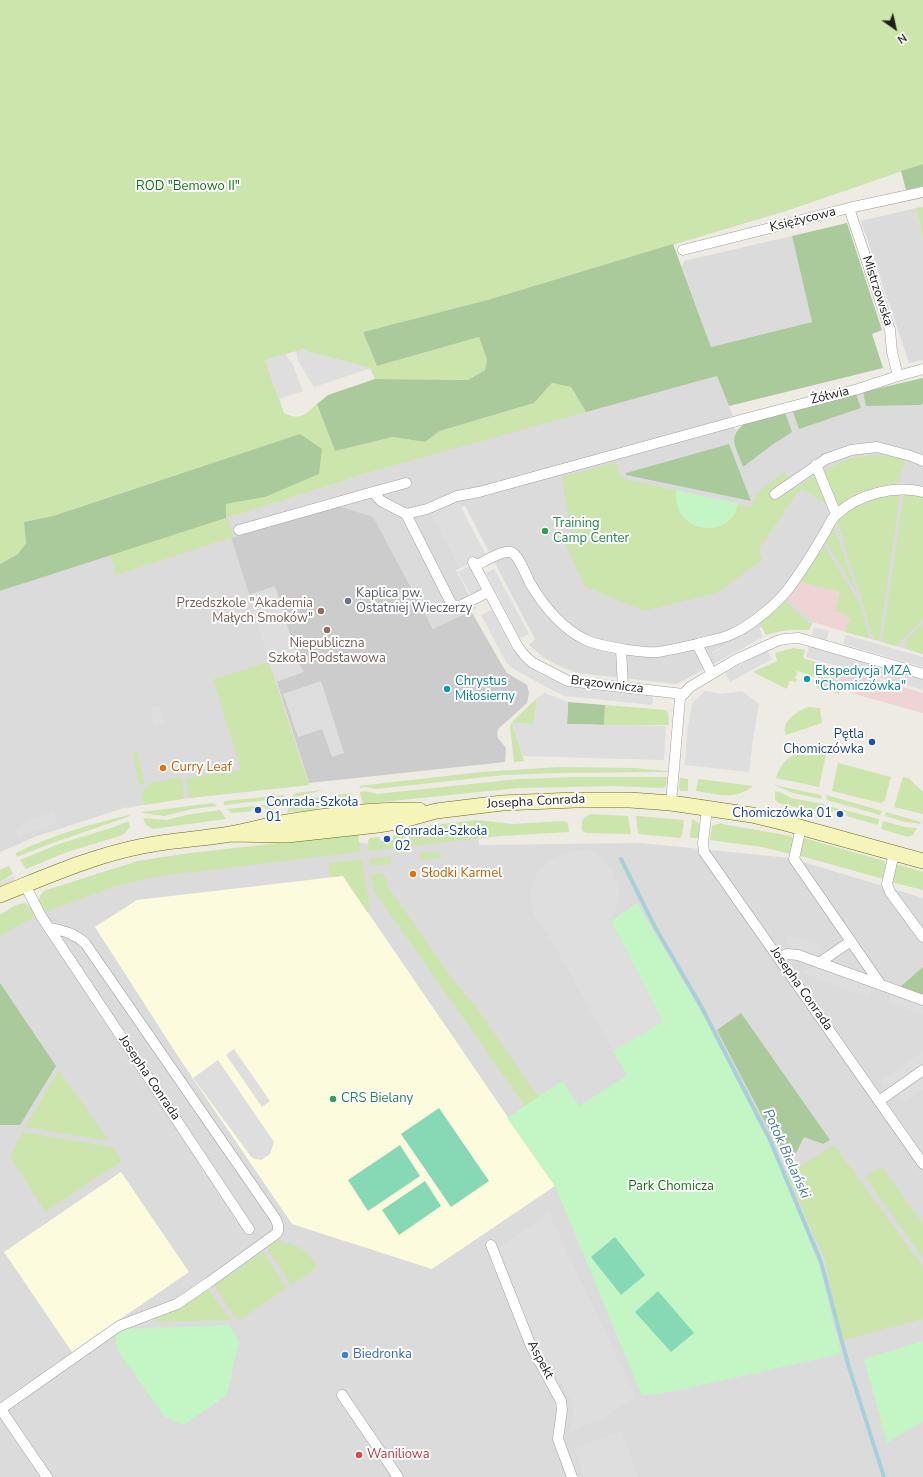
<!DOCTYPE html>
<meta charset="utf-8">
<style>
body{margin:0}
#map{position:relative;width:923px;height:1477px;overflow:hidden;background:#eeeae4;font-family:"Nunito Sans",sans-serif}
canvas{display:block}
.north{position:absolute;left:875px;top:8px;width:40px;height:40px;-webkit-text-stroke:3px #fff;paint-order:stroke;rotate:146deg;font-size:11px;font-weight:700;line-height:16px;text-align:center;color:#1e1e1e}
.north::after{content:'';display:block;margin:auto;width:14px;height:18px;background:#1e1e1e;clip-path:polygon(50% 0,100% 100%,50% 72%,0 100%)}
</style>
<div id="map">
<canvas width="923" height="1477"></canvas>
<div class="north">N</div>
</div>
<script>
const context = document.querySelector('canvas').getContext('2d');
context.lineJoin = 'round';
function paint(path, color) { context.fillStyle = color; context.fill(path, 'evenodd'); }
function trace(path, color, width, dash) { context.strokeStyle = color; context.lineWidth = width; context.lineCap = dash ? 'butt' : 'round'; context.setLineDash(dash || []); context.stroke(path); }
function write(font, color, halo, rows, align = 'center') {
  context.font = font + ' "Nunito Sans",sans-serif'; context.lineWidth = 4; context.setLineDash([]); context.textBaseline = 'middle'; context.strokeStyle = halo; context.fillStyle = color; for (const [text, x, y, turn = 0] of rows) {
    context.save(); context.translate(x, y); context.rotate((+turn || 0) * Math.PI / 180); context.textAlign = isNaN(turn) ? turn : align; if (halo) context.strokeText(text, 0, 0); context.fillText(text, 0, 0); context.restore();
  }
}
const residential = new Path2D(`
 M916 208 923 238V360L909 363 861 221Z
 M792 236 812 322 711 347 682 267 684 261Z
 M717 376 733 416 729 417 732 427 737 430 750 421 792 409 923 378V654L813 622 809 630 791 629 781 630 766 635 762 627 712 652 717 662 677 684 577 673 557 665 543 657 529 645 535 639 465 506 461 507 458 502 432 514 460 568 456 570 476 608 434 629 338 506 234 537 226 518 371 472 543 423Z
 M231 538 309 785 189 798 124 808 37 836 0 852V591L110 555 116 574Z
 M476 820 479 845 640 843 790 858 923 898V1477H0V915L16 905 24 903 31 908 39 901 40 896 44 891 138 861 191 853 354 842 387 846Z`);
const commercial = new Path2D(`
 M800 578 802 582 840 592 846 614 850 619 845 632 813 622 787 598Z
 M824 665 923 693V713L851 693 847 689 840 686Z`);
const education = new Path2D(`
 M343 876 555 1186 432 1269 292 1224 183 1064 95 927 137 900Z
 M121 1172 189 1272 72 1352 4 1252Z`);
const religious = new Path2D(`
 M338 506 373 517 433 629 471 611 503 667 507 673 527 685 529 693 527 703 498 729 497 733 498 738 506 748 505 762 309 783 231 538Z`);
const grass = new Path2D(`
 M0 0H923V164L786 211 491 299 363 332 377 366 479 337 487 360 485 370 468 380 375 379 370 368 309 352 304 349 265 360 284 413C300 421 305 415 317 404L335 451 393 437 425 442 440 431 534 403 552 383 571 387 586 412 371 472 227 518 234 537 116 575 110 555 226 518V504L265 497 271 444 53 516 25 522 26 543 18 554 0 564Z
 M923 207V238L916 208Z
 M875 455 892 456 905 459 899 482 873 488 856 495 835 509 802 489 797 493 759 549 762 560 717 593 644 611 584 586 566 544 572 538 562 477 616 462 621 478 751 508 757 493 784 472 794 489 818 473 850 458Z
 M900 493 879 640H874L837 520 845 511 873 497Z
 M904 493 923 496V619L895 646 882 641Z
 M833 525 857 593 825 540Z
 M822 543 860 604 869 636 868 638 845 632 850 619 846 614 835 611 840 592 802 582 800 578Z
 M784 600 811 625 809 630C793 629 782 630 766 635L759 621Z
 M923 624V654L908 649 905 641Z
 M793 648 805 650 803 658 824 665 840 686 839 694 817 688 819 678 794 670 797 672 795 679H797L796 682 789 681 787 689 753 672 777 661 775 653Z
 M269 662 309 785 189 798 186 778 241 770 213 679Z
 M537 698 533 724 512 723 524 761 514 762 510 726 512 722Z
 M605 705 665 710 668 712 669 725H604Z
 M808 707 820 708 822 723 786 735C780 722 797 711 808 707Z
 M810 751 826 755 819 787 776 778C783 759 790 754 810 751Z
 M135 752H138L144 783 139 785 133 755Z
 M838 763 891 777 885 800 881 803 832 791Z
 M558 767 634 768 668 771 667 772 559 773 504 775 376 789 366 787 360 788 359 786 481 772Z
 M181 777 184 798 182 799 144 805 141 794 150 783Z
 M577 777H667L666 786 663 788 615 786 518 788 363 804 360 792 366 791 377 794 519 779Z
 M903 777 910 779 923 792V814L894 807Z
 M680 778 688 779V791H681L679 788Z
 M699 779 753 786C735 801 717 794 696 791L698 780Z
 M774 785 821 795 822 799 793 793Z
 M324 790 291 798 295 793Z
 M775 791 782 793 791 798 824 804 826 814 778 803 775 799Z
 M352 793 354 805 343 806 338 800 337 795Z
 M284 795 285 798 225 805 223 803 225 801Z
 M826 795 882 811 880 815 827 800Z
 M325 796C326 814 301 811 287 812L290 802Z
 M212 803 218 806 193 809 164 816 142 813V812Z
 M283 803 281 807 265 809V807L252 808V811L232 813 227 809Z
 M828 806 879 819 878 825 846 816 847 813 833 810V812H830Z
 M220 810 226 819 153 829 146 825 143 818 167 820 186 815Z
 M886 812 921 822 920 824 916 823 906 822 885 816Z
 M591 814 628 816 631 834 586 833 582 831C582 821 581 818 591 814Z
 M129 815 130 816C92 830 54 841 17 857L16 853C52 835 91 824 129 815Z
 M636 816 684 820 682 835 680 838 638 834Z
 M692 819 696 821 699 824V838H691L690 836Z
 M476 820 513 824 563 821 568 823 569 832 501 836 412 846 410 845 408 828Z
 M129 821 130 827 123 835 67 852 26 869 20 860 59 844 114 827Z
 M883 821 905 827 917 828 913 835 908 837 881 829Z
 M721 823 722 824 791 836 795 841 791 854 762 847 710 840 712 826Z
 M358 834 360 852 160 876 115 886 46 912 39 901 40 896 44 891 138 861 191 853Z
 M402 835 405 837V845L404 847 369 851 368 841 370 838 379 837 380 841 393 840V836Z
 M804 838 884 861 887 867 883 879 798 855Z
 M438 851 443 858 421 860 420 853Z
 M390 856 391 864 370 866 369 859Z
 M362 859 370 910 367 912 343 876 330 877 329 863Z
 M896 864 923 872V890L891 882Z
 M9 866 13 874 0 882V870Z
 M382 873 388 882 386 884 456 984 474 1004 538 1097 525 1106 374 891 371 874Z
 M24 903 28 905 36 916 0 936V915L16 905Z
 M59 1070 109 1141 25 1127Z
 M23 1132 113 1147 122 1161 45 1212 10 1156Z
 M834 1145 923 1267V1319L841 1341 825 1260 787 1174Z
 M882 1167 923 1224V1258L865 1177Z
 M278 1240C297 1246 305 1247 316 1265L312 1272 291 1285 267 1248Z
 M263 1252 286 1288 240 1320 235 1317 214 1285Z
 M208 1289 230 1320 159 1322 154 1319 184 1306Z`);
const forest = new Path2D(`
 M923 164V186L906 190 901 171Z
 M847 223 882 330 872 334 883 368 729 406 717 376 586 412 571 387 552 383 534 403 440 431 425 442 393 437 335 451 317 404 328 395 375 379 468 380 485 370 487 360 479 337 377 366 363 332 491 299 673 244 711 347 812 322 792 236Z
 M923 378V403L921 405 866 406 863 392Z
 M856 394 861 408 799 429 792 409Z
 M785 412 792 432 772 445 743 467C741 460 734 446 734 440 737 418 768 416 785 412Z
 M300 434 322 449 319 474 265 497 226 504V518L0 591V564L18 554 26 543 24 522 53 516Z
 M729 444 751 501 626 475V473Z
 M568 702 605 705 604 725 567 724Z
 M923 967V996L899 988Z
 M0 983 56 1066 20 1125H0Z
 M741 1013 830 1140 823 1144 804 1137 796 1153 779 1149 717 1030Z`);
const park = new Path2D(`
 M676 490 706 497 739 503C737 507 736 511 734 515 721 533 693 532 681 514 676 506 676 498 676 490Z
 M637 903 711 1028 764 1129 820 1267 841 1354 674 1391 642 1396 555 1186 507 1118 562 1081 579 1106 627 1075 613 1051 663 1022 611 921Z
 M229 1325 239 1341 227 1395 183 1425 164 1416 118 1351 115 1335 123 1329Z
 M923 1341V1421L887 1443 864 1359Z`);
const pitch = new Path2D(`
 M439 1108 489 1181 451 1207 401 1134Z
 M400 1145 420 1176 368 1211 348 1180Z
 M425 1181 441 1206 399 1235 382 1210Z
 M615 1237 645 1275 621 1295 591 1257Z
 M658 1291 694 1333 671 1352 635 1312Z`);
const parking = new Path2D(`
 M304 348 309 352 371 368 314 387 298 361 296 351Z
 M285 354 292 363 303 391 279 399 265 360Z
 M458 502 486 555 460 568 432 514Z
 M469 566 482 592 472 597 458 572Z
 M494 569 529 634 520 638 486 573Z
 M275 586 300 665 304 672 276 682 248 595Z
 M492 610 511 647 522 660 540 674 566 686 653 696 652 705 565 696 546 687 511 667 506 662 481 615Z
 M814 627 829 631 826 640 812 635Z
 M759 628 763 637 717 662 712 653Z
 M846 635 923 657V667L843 644Z
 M809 646 923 679V690L806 657Z
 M767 650 772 659 730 682 725 673Z
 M321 681 344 753 332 757 322 729 298 737 283 694Z
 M705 691 721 694 742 691 759 704 753 739 749 772 685 765 687 732 692 704Z
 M544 693 568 702 567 724 666 726 664 760 522 756 512 722 533 724 537 698Z
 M160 706 164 724 154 726 150 708Z
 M54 812 57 823 35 830 19 838 14 830 29 820Z
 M587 849 597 854 606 862 612 870 617 882 619 892 618 903 611 921 663 1022 613 1051 551 940 535 916 530 902 531 889 535 877 540 868 556 856Z
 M13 876 15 881 0 889V883Z
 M787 935 822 946 819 955 784 944Z
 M815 965 873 987 869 998 803 973Z
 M891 993 923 1004V1015L888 1003Z
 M234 1049 270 1101 262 1107 226 1055Z
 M923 1051V1064L886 1090 880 1081Z
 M218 1060 274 1142 270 1154 261 1160 252 1158 193 1078Z
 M923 1076V1092L922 1090 905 1102 898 1093Z
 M549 1213 636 1397 605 1417 570 1432 573 1411 572 1403 565 1390 531 1333 499 1247Z
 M622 1431 638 1477H584L574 1448Z`);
const stream = new Path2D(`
 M621 859 655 927 701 1006 770 1140 821 1262 848 1364 884 1477`);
const street = new Path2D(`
 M849 208 890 330 892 352 898 376
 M683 250 849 208 923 192
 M816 465 836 514
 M373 492 406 483
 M775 494 826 459 851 450 877 447 911 456 923 461
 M406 514 427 509 457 496 479 492 737 421 858 389 898 376 923 369
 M239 530 373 492 381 501 406 514 452 605 460 606 488 592
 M473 562 518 647 526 657 533 663 568 681 683 694
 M475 566C483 562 502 550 511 552 519 555 526 576 530 583 543 605 560 627 584 639 595 645 615 648 628 650 638 651 648 653 658 652 671 650 684 647 697 644
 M621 649 623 687
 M712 674 697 644C708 641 721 639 732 634 750 626 773 607 785 593 800 575 812 554 824 534 828 528 831 518 837 514 859 494 894 485 923 492
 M671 803 680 698 690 687 735 660 777 641 784 639 799 638 923 674
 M707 808 703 843 704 852 923 1164
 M801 827 794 859 881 985
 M894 853 887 884 890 892 923 937
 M25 885 41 916 249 1229
 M779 958 787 954 798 955 923 1000
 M819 963 851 941
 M879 1101 923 1070
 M491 1245 531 1346 561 1401 562 1410 558 1439 572 1477
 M342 1395 398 1477
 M0 1408 47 1477
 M1 1409 119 1326 177 1304 208 1283 276 1234 278 1231V1225L275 1218 85 943C74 933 64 931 50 928`);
const secondary = new Path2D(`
 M230 834 287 835 378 825 396 822 436 811 502 803 575 800H630L671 803 752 815 785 823 923 861
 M0 895C48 876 92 856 143 846 172 840 201 839 230 834 247 831 264 826 281 823 326 815 373 809 419 810`);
const markers = [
 [545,531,4,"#2e9e5b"],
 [348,601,4,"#6b7280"],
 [321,611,4,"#8d6e63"],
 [327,630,4,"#8d6e63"],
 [807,679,4,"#0f9aa8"],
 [447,689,4,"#0f9aa8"],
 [872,742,4,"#1a4fb4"],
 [163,768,4,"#e8710a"],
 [258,810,4,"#1a4fb4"],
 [840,814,4,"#1a4fb4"],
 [387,839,4,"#1a4fb4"],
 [413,874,4,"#e8710a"],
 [333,1099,4,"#2e9e5b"],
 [345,1355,4,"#3f7fe0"],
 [359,1455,4,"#e0444e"]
];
const parkNames = [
 ["ROD \"Bemowo II\"",188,187],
 ["Park Chomicza",671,1187]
];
const streetNames = [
 ["Księżycowa",803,220,-14],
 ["Mistrzowska",877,291,72],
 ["Żółwia",830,396,-14],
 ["Brązownicza",607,685,7],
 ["Josepha Conrada",536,802,-3],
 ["Josepha Conrada",801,989,55],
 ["Josepha Conrada",149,1078,56],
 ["Aspekt",540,1360,62]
];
const leisureNames = [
 ["Training",553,524],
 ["Camp Center",553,539],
 ["CRS Bielany",341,1099]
];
const worshipNames = [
 ["Kaplica pw.",356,594],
 ["Ostatniej Wieczerzy",356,609]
];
const educationNames = [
 ["Przedszkole \"Akademia",313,604],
 ["Małych Smoków\"",313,619],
 ["Niepubliczna",327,644,"center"],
 ["Szkoła Podstawowa",327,659,"center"]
];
const cultureNames = [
 ["Ekspedycja MZA",815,672],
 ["\"Chomiczówka\"",815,687],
 ["Chrystus",455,682],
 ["Miłosierny",455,697]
];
const transitNames = [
 ["Pętla",864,735],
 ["Chomiczówka",864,750],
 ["Conrada-Szkoła",266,803,"left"],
 ["01",266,818,"left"],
 ["Chomiczówka 01",832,814],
 ["Conrada-Szkoła",395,832,"left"],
 ["02",395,847,"left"]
];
const foodNames = [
 ["Curry Leaf",171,768],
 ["Słodki Karmel",421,874]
];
const shopNames = [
 ["Biedronka",353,1355]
];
const healthNames = [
 ["Waniliowa",367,1455]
];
const waterNames = [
 ["Potok Bielański",786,1154,66]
];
paint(residential, '#dcdbdb');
paint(commercial, '#eed4d4');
paint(education, '#fdfbde');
paint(religious, '#ccc');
paint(grass, '#cbe5ad');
paint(forest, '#abca9c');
paint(park, '#c4f5c5');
paint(pitch, '#87d8b5');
paint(parking, '#dedede');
trace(stream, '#a7d0d9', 4);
trace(street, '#a2a2a2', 11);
trace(secondary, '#676d0c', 16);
trace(street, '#fff', 10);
trace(secondary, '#f5f5bb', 15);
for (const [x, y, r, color] of markers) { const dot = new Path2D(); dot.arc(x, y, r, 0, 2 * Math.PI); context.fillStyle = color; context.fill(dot); trace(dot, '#fff', 1.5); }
write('13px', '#137416', '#fff', parkNames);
write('13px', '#1e1e1e', '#fff', streetNames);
write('13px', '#27864d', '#fff', leisureNames, 'left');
write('13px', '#5b616d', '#fff', worshipNames, 'left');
write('13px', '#785e54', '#fff', educationNames, 'right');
write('13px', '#0d838f', '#fff', cultureNames, 'left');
write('13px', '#164399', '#fff', transitNames, 'right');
write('13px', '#c56008', '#fff', foodNames, 'left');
write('13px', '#366cbe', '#fff', shopNames, 'left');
write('13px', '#be3a42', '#fff', healthNames, 'left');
write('italic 14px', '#4e7a9f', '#fff', waterNames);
</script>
